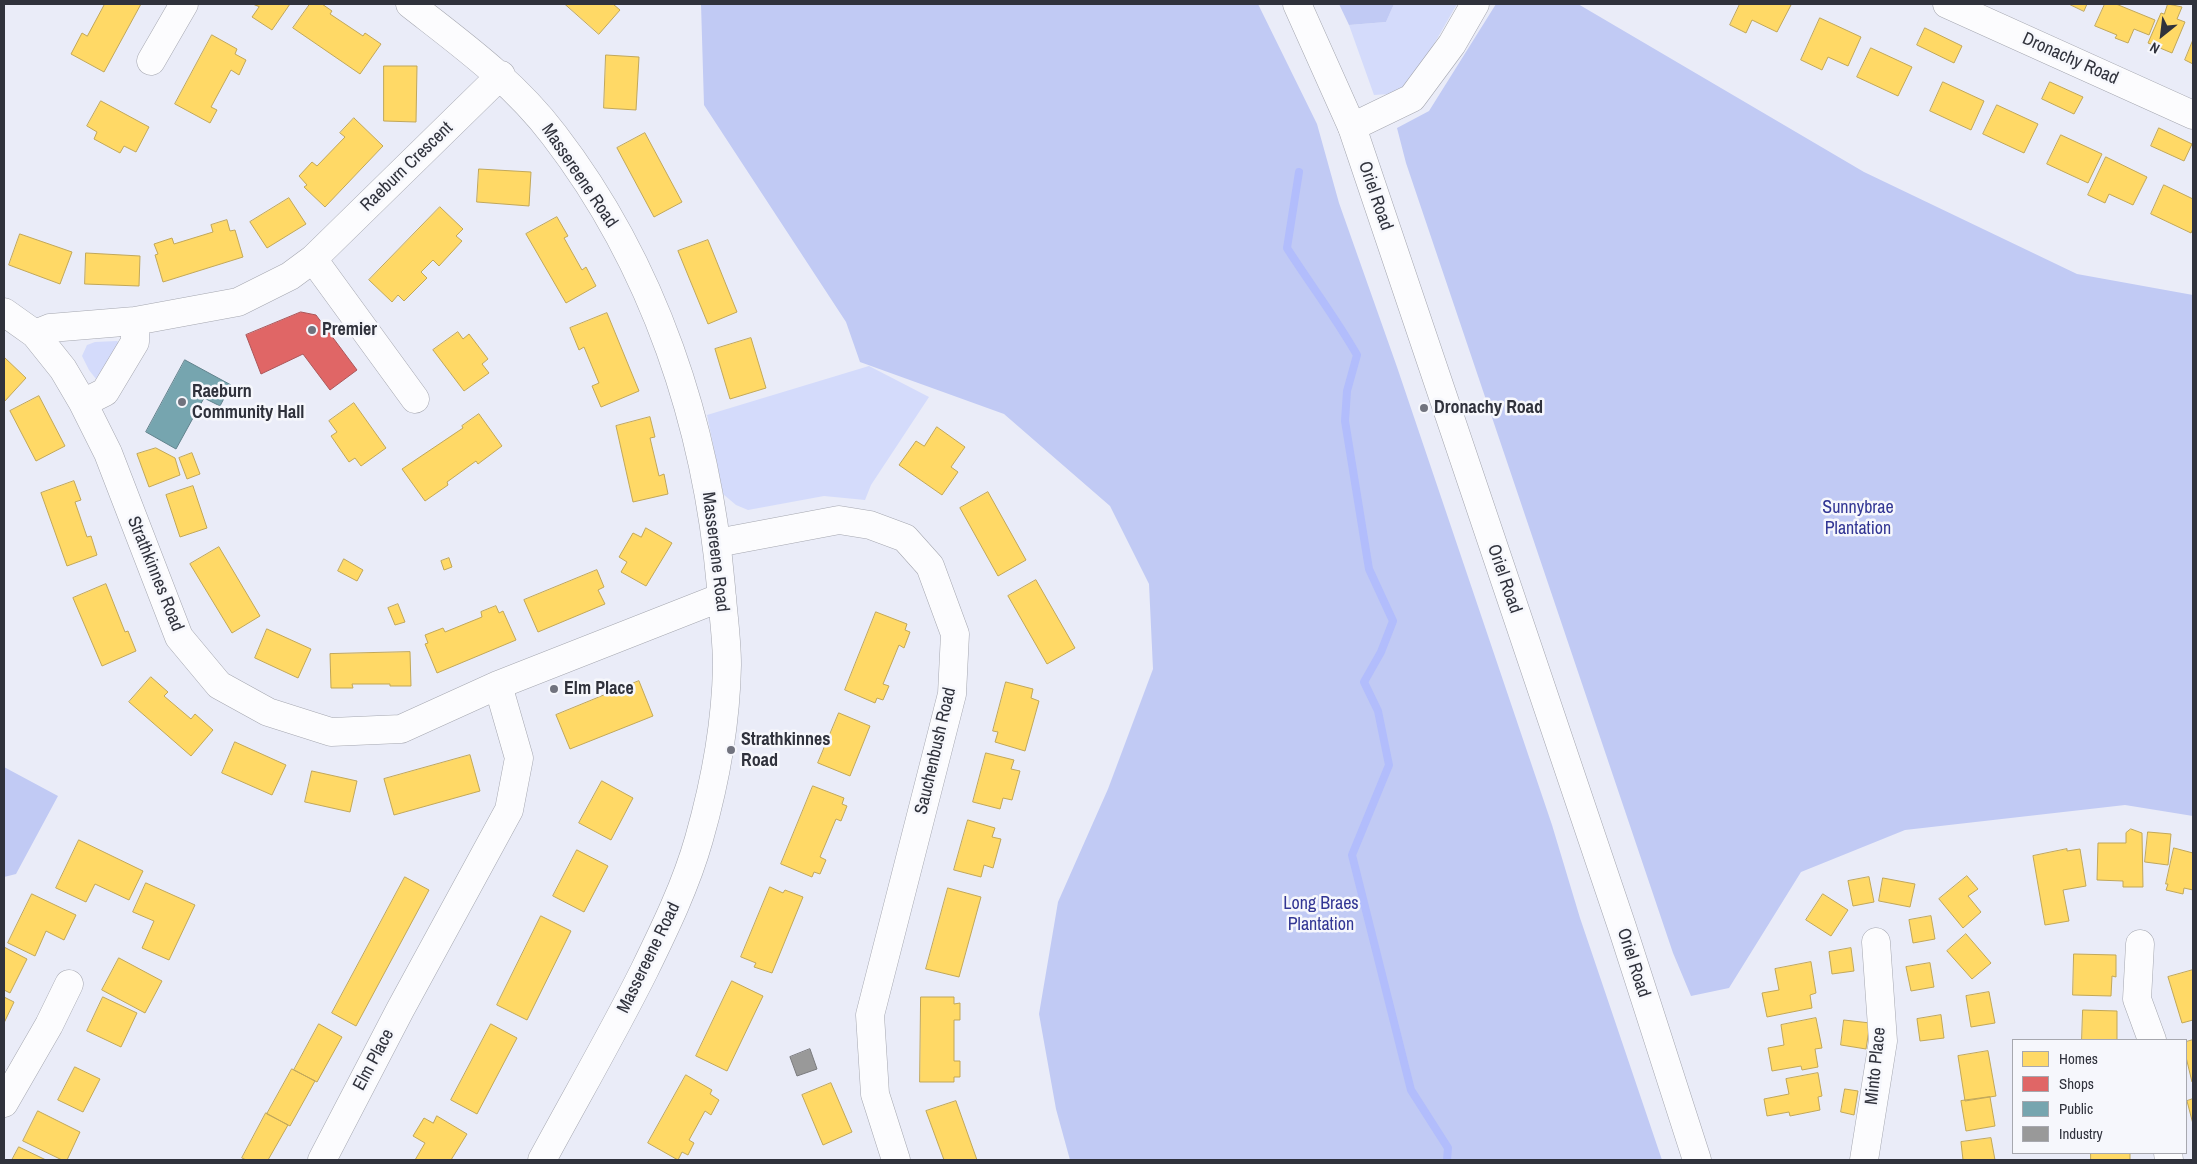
<!DOCTYPE html>
<style>
body{margin:0}
#map{position:relative;width:2197px;height:1164px;overflow:hidden;background:#eaecf8;font-family:"Archivo Narrow",sans-serif}
canvas{display:block}
.frame{position:absolute;inset:0;border:5px solid #30323c;pointer-events:none}
.legend{position:absolute;left:2012px;top:1039px;width:175px;height:115px;box-sizing:border-box;background:#f6f7fc;border:1px solid #a7a8af;margin:0;padding:6px 9px;list-style:none;font-size:15px;color:#30323c}
.legend li{display:flex;align-items:center;gap:10px;height:25px}
.legend b{width:25px;border:1px solid #a7a8af}
.north{position:absolute;left:2137px;top:10px;width:50px;height:50px;-webkit-text-stroke:4px #f6f7fc;paint-order:stroke;rotate:209deg;font-size:14px;font-weight:700;line-height:20px;text-align:center;color:#30323c}
.north::after{content:'';display:block;margin:auto;width:18px;height:22px;background:#30323c;clip-path:polygon(50% 0,100% 100%,50% 72%,0 100%)}
</style>
<div id="map">
<canvas width="2197" height="1164"></canvas>
<div class="frame"></div>
<ul class="legend">
<li><b style="height:14px;background:#ffd966"></b>Homes</li>
<li><b style="height:14px;background:#e06666"></b>Shops</li>
<li><b style="height:14px;background:#76a5af"></b>Public</li>
<li><b style="height:14px;background:#999"></b>Industry</li>
</ul>
<div class="north">N</div>
</div>
<script>
const context = document.querySelector('canvas').getContext('2d');
context.lineJoin = 'round';
function paint(path, color) { context.fillStyle = color; context.fill(path, 'evenodd'); }
function trace(path, color, width, dash) { context.strokeStyle = color; context.lineWidth = width; context.lineCap = dash ? 'butt' : 'round'; context.setLineDash(dash || []); context.stroke(path); }
function write(font, color, halo, rows, align = 'center') {
  context.font = font + ' "Archivo Narrow",sans-serif'; context.lineWidth = 5; context.setLineDash([]); context.textBaseline = 'middle'; context.strokeStyle = halo; context.fillStyle = color; for (const [text, x, y, turn = 0] of rows) {
    context.save(); context.translate(x, y); context.rotate((+turn || 0) * Math.PI / 180); context.textAlign = isNaN(turn) ? turn : align; if (halo) context.strokeText(text, 0, 0); context.fillText(text, 0, 0); context.restore();
  }
}
const green = new Path2D(`
 M1394 4H1457L1406 93 1374 95 1349 25 1386 22Z
 M117 341 119 343 96 379 89 370 82 356 87 345 95 342Z
 M869 366 929 397 871 485 865 500 824 496 748 510 736 505 723 494 707 415Z`);
const forest = new Path2D(`
 M701 4H1258L1317 124 1339 203 1397 367 1552 825 1580 918 1662 1160H1070L1056 1109 1039 1014 1058 902 1108 789 1153 669 1149 584 1110 506 1004 414 860 362 846 322 704 105Z
 M1339 4H1394L1386 22 1349 25Z
 M1496 4H1578L1864 172 2077 274 2193 295V816L2125 805 1905 830 1801 872 1729 988 1691 996 1673 953 1406 163 1397 128 1429 111Z
 M4 767 58 796 16 874 4 877Z`);
const homes = new Path2D(`
 M105 4H141L104 72 71 54 82 33 87 36Z
 M253 4H290L272 30 252 17 259 7Z
 M310 4H322L332 11 330 14 363 36 365 33 381 44 360 74 293 28Z
 M565 4H613L620 10 599 34Z
 M1740 4H1789L1791 5 1777 32 1752 20 1746 33 1730 25Z
 M2069 4H2087L2084 11Z
 M2105 4H2116L2155 20 2149 35 2134 29 2128 43 2115 38 2117 35 2095 26Z
 M2168 4 2182 7 2177 19 2185 22 2172 53 2148 43 2161 13 2164 14Z
 M1820 18 1861 37 1848 66 1828 57 1822 70 1801 60Z
 M1925 28 1962 46 1954 63 1917 45Z
 M212 35 237 49 235 54 246 60 239 75 231 70 211 107 217 110 210 123 175 104Z
 M2193 40V64L2185 60Z
 M1871 48 1912 67 1898 96 1857 77Z
 M606 55 639 57 636 110 604 108Z
 M384 66H417L416 122 384 121Z
 M1943 82 1984 101 1971 130 1930 111Z
 M2050 82 2083 97 2074 114 2042 99Z
 M101 101 149 127 136 152 124 146 120 153 94 139 97 132 87 126Z
 M1997 105 2038 124 2024 153 1983 134Z
 M354 118 383 146 325 207 304 187 307 185 299 176 312 162 317 166 345 137 340 133Z
 M2159 128 2192 144 2184 161 2151 146Z
 M645 133 682 202 654 217 617 148Z
 M2061 135 2102 154 2088 183 2047 164Z
 M2106 157 2147 177 2133 205 2109 194 2105 203 2088 195Z
 M479 169 531 172 529 206 477 202Z
 M2164 185 2193 199V229L2191 233 2151 214Z
 M289 198 306 224 267 248 250 222Z
 M440 207 463 229 456 236 462 241 439 266 433 260 421 272 427 278 404 301 398 295 392 302 369 280Z
 M557 217 568 236 564 238 582 270 586 267 596 286 566 303 526 234Z
 M227 220 230 231 235 230 243 257 163 282 155 255 158 254 154 244 172 238 174 244 213 232 211 225Z
 M20 234 72 252 60 284 9 265Z
 M708 240 737 312 708 324 678 251Z
 M86 253 140 256 139 286 85 284Z
 M607 313 639 391 601 407 592 386 599 383 584 347 579 350 570 328Z
 M458 332 463 339 469 334 488 359 482 364 489 373 464 391 433 350Z
 M751 338 766 388 730 399 715 349Z
 M4 357 26 378 4 402Z
 M39 396 65 446 36 461 10 411Z
 M354 403 386 448 361 466 355 458 349 462 331 436 337 432 329 421Z
 M479 414 502 446 478 464 476 461 447 482 448 485 425 501 402 469 463 428 462 426Z
 M650 417 655 437 650 438 659 476 664 474 668 494 633 502 616 426Z
 M937 427 965 447 951 467 958 472 942 495 899 465 916 441 924 446Z
 M156 448 175 458 180 475 149 487 137 454Z
 M192 453 200 474 187 479 179 458Z
 M74 481 81 500 75 502 87 537 91 536 97 555 67 566 41 493Z
 M193 486 207 528 180 537 166 495Z
 M988 492 1026 560 998 576 960 508Z
 M646 528 672 543 646 586 621 572 627 562 619 557 633 533 641 537Z
 M219 547 260 616 232 633 190 564Z
 M449 558 452 567 444 570 441 561Z
 M344 559 363 570 357 581 338 571Z
 M597 570 604 587 598 590 605 604 538 632 524 600Z
 M1036 580 1075 648 1047 664 1008 596Z
 M106 584 125 632 128 631 136 651 102 666 73 598Z
 M398 604 405 622 395 625 388 608Z
 M496 606 499 613 503 611 516 640 437 673 425 644 428 643 425 635 443 628 445 632 482 617 481 612Z
 M876 612 907 624 905 630 910 632 904 648 899 645 883 684 889 686 883 700 877 698 875 703 845 690Z
 M267 629 311 649 298 678 255 658Z
 M410 652 411 686H390V684H352L353 688H331L330 654Z
 M151 677 168 692 164 696 191 719 195 714 213 730 191 756 129 702Z
 M639 681 653 716 570 749 556 715Z
 M1006 682 1033 689 1031 698 1039 701 1025 751 995 742 998 732 993 731Z
 M839 713 870 726 850 776 818 763Z
 M235 742 286 765 272 795 222 773Z
 M986 753 1014 760 1011 769 1020 771 1012 800 1003 798 1000 809 973 802Z
 M470 755 480 791 394 815 384 779Z
 M312 771 357 781 350 812 305 802Z
 M602 781 633 798 611 840 579 823Z
 M813 786 844 798 842 804 847 806 841 821 836 819 820 857 826 860 820 874 814 872 812 877 781 864Z
 M968 820 995 828 992 837 1001 839 993 868 984 865 981 877 954 870Z
 M2131 829 2142 833 2143 887H2123V881L2097 880 2098 843H2126V833Z
 M2148 832 2171 834 2168 865 2145 862Z
 M79 840 143 871 129 900 95 884 86 902 56 888Z
 M2174 848 2193 853V890L2184 888 2183 894 2166 890 2168 884H2166Z
 M2067 849V851L2080 849 2086 886 2063 890 2069 921 2045 925 2033 856Z
 M577 850 608 866 584 912 553 896Z
 M1967 876 1978 889 1968 896 1981 912 1963 928 1939 899Z
 M405 877 429 890 356 1026 332 1013Z
 M1869 877 1874 902 1853 906 1848 881Z
 M1883 878 1915 884 1910 907 1879 901Z
 M146 883 195 905 169 960 142 948 154 921 133 912Z
 M770 887 783 893 785 890 803 897 772 973 754 967 756 963 741 957Z
 M948 888 981 897 959 977 926 969Z
 M32 894 76 915 64 940 46 931 35 956 8 943Z
 M1823 894 1848 910 1831 936 1806 920Z
 M541 916 571 931 527 1020 497 1005Z
 M1931 916 1935 939 1913 943 1909 920Z
 M1966 934 1991 963 1972 979 1947 951Z
 M4 947 27 959 10 993 4 990Z
 M1851 948 1854 971 1832 974 1829 952Z
 M2074 954 2116 955V977L2112 976 2111 996 2073 995Z
 M119 958 162 981 145 1013 102 990Z
 M1811 962 1816 993 1810 995 1812 1008 1767 1017 1762 993 1779 990 1775 969Z
 M1930 963 1934 987 1911 991 1906 967Z
 M2193 970V1020L2182 1023 2168 977Z
 M732 981 763 996 727 1071 696 1056Z
 M1989 992 1995 1023 1971 1027 1966 996Z
 M4 997 14 1002 4 1023Z
 M103 997 137 1013 121 1047 87 1031Z
 M921 997H954V1004L960 1003V1020H954V1061H960V1077H954V1082H920Z
 M2083 1010 2117 1011V1040H2082Z
 M1941 1015 1944 1038 1920 1041 1917 1019Z
 M1816 1018 1822 1048 1815 1049 1818 1067 1802 1070 1801 1066 1772 1071 1768 1048 1784 1045 1781 1025Z
 M1844 1020 1870 1023 1866 1049 1841 1045Z
 M319 1024 342 1037 317 1082 294 1070Z
 M491 1024 517 1038 477 1114 451 1100Z
 M2193 1040V1081L2192 1082 2186 1057V1042Z
 M1988 1051 1996 1096 1965 1101 1958 1056Z
 M75 1067 100 1079 83 1112 58 1100Z
 M292 1069 315 1081 290 1126 267 1114Z
 M1818 1073 1822 1096 1818 1097 1820 1110 1790 1116 1789 1112 1767 1116 1764 1099 1789 1094 1786 1079Z
 M686 1075 712 1090 710 1094 719 1100 711 1115 705 1111 689 1140 694 1143 688 1155 682 1152 678 1160 648 1143Z
 M831 1083 852 1132 823 1145 802 1095Z
 M1845 1089 1858 1091 1854 1115 1841 1112Z
 M1990 1097 1995 1126 1966 1131 1961 1101Z
 M2193 1099V1124L2187 1101Z
 M956 1101 977 1160H944L926 1111Z
 M38 1111 80 1132 67 1160H62L23 1141Z
 M266 1113 288 1125 268 1160H246L242 1158Z
 M437 1116 467 1134 451 1160H415L425 1143 413 1136 424 1118 433 1123Z
 M1991 1138 1995 1160H1963L1961 1142Z
 M19 1147 46 1160H12Z
 M2091 1153H2130V1160H2091Z`);
const shops = new Path2D(`
 M301 312 316 315 357 370 330 390 303 354 261 374 246 335Z`);
const public = new Path2D(`
 M185 360 231 385 220 406 204 398 176 449 146 432Z`);
const industry = new Path2D(`
 M810 1049 817 1069 797 1076 790 1057Z`);
const stream = new Path2D(`
 M1299 172 1287 248C1310 284 1336 318 1357 355L1347 391 1345 421 1369 569 1393 621 1381 652 1364 682 1378 711 1389 765 1352 855 1411 1090 1448 1148 1447 1160`);
const minor = new Path2D(`
 M410 4C461 44 514 82 554 135 654 265 707 425 721 587 723 613 727 639 727 665 726 723 715 783 699 839 686 885 665 928 644 971 612 1035 576 1097 542 1160
 M1947 4 2193 115
 M151 61 184 4
 M1352 127 1412 98 1452 44 1475 4
 M313 259 415 399
 M4 312 35 334 63 369 83 403 108 453 179 637 219 685 268 712 331 732 401 729 498 685 722 597
 M35 334 50 328 135 321 238 302 290 276 313 259 501 75
 M83 403 105 392 135 342V321
 M717 543 839 520 870 525 905 538 930 566 955 634 952 694 870 1015 875 1094 896 1160
 M2140 944 2137 999 2152 1040
 M4 1103 49 1025 69 984
 M2168 1153 2169 1160
 M322 1160 400 1010 509 810 519 758 498 685
 M1864 1160 1883 1041 1876 942`);
const primary = new Path2D(`
 M1297 4 1352 127 1622 927 1697 1160`);
const markers = [
 [312,330,5,"#71737e"],
 [182,402,5,"#71737e"],
 [1424,408,5,"#71737e"],
 [554,689,5,"#71737e"],
 [731,750,5,"#71737e"]
];
const streetNames = [
 ["Dronachy Road",2070,59,24],
 ["Raeburn Crescent",407,167,-44],
 ["Massereene Road",579,176,56],
 ["Oriel Road",1375,196,71],
 ["Massereene Road",715,552,83],
 ["Strathkinnes Road",155,574,68],
 ["Oriel Road",1504,579,71],
 ["Sauchenbush Road",936,751,-77],
 ["Massereene Road",649,958,-64],
 ["Oriel Road",1633,963,72],
 ["Elm Place",374,1060,-62],
 ["Minto Place",1876,1066,-84]
];
const poiNames = [
 ["Premier",322,330],
 ["Raeburn",192,392],
 ["Community Hall",192,413],
 ["Dronachy Road",1434,408],
 ["Elm Place",564,689],
 ["Strathkinnes",741,740],
 ["Road",741,761]
];
const parkNames = [
 ["Sunnybrae",1858,508],
 ["Plantation",1858,529],
 ["Long Braes",1321,904],
 ["Plantation",1321,925]
];
paint(green, '#d4dbfb');
paint(forest, '#c1caf4');
paint(homes, '#ffd966');
trace(homes, '#c1a759', 1);
paint(shops, '#e06666');
trace(shops, '#ab5659', 1);
paint(public, '#76a5af');
trace(public, '#61828c', 1);
paint(industry, '#999');
trace(industry, '#7a7a7d', 1);
trace(stream, '#b2bdfc', 8);
trace(minor, '#a4a6af', 29);
trace(primary, '#a4a6af', 29);
trace(minor, '#fcfcfe', 28);
trace(primary, '#fcfcfe', 28);
for (const [x, y, r, color] of markers) { const dot = new Path2D(); dot.arc(x, y, r, 0, 2 * Math.PI); context.fillStyle = color; context.fill(dot); trace(dot, '#f6f7fc', 2); }
write('18px', '#30323c', '#f6f7fc', streetNames);
write('bold 18px', '#30323c', '#f6f7fc', poiNames, 'left');
write('18px', '#323694', '#f6f7fc', parkNames);
</script>
